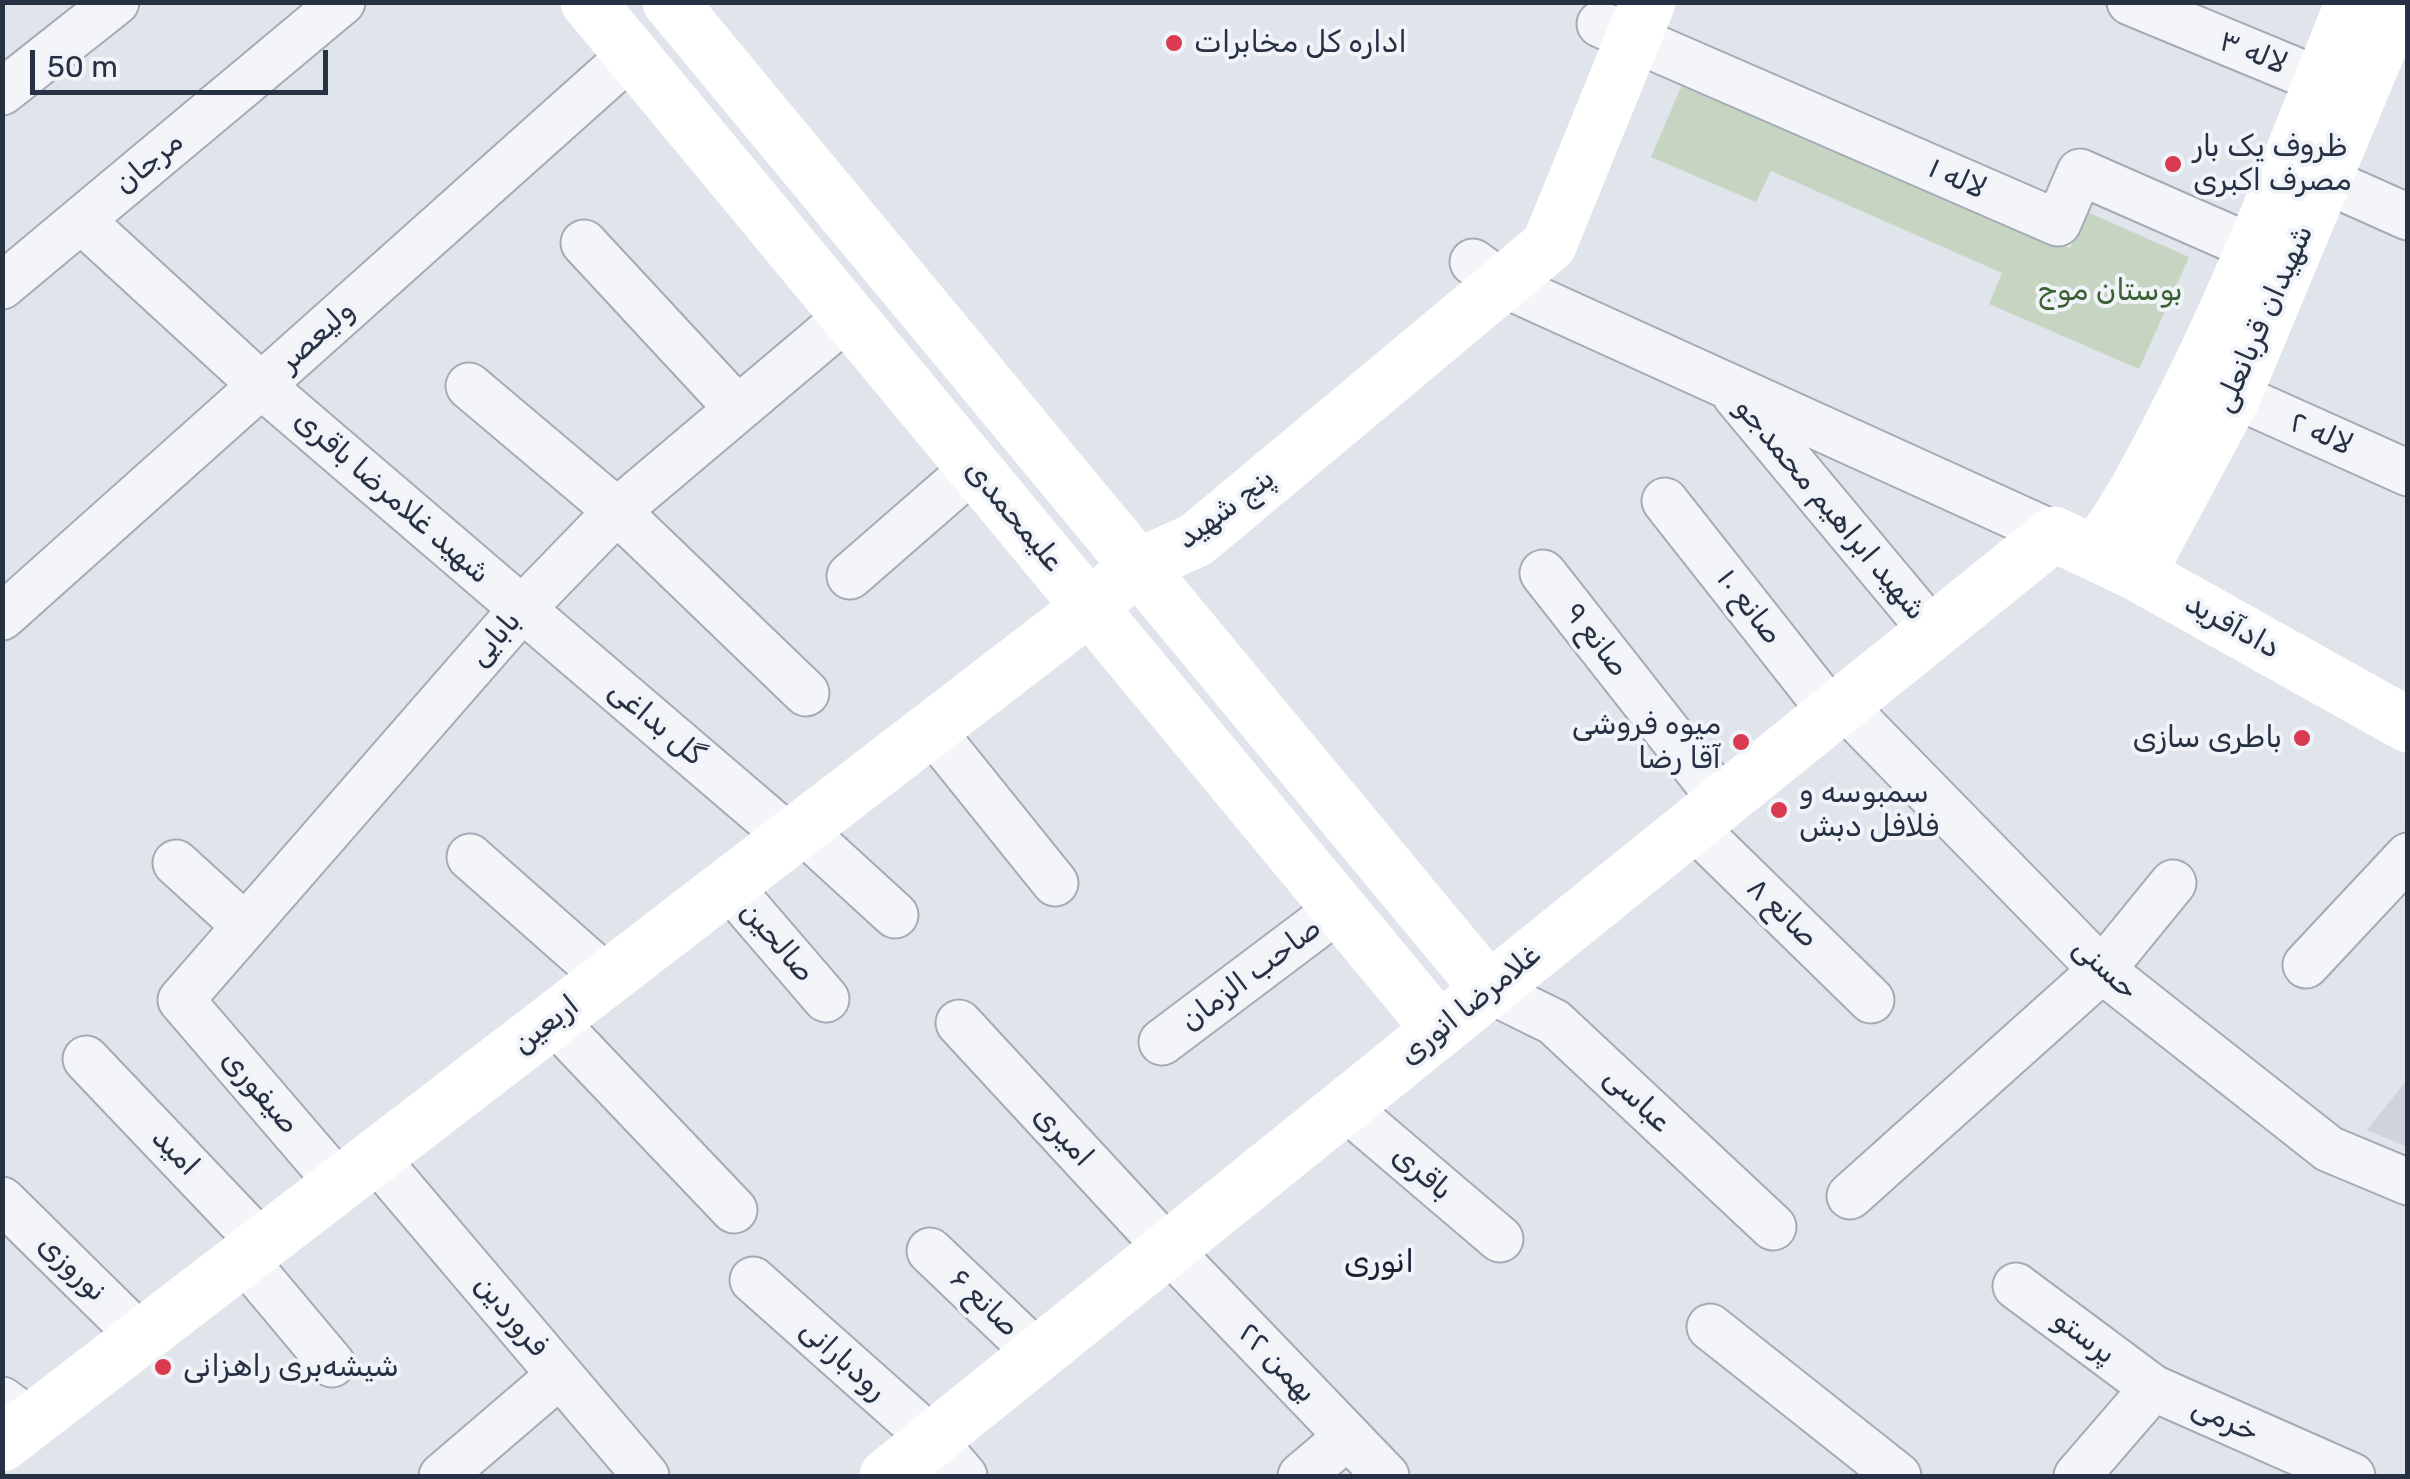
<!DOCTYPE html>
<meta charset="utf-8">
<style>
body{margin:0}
#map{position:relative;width:2410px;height:1479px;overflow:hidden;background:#e0e4eb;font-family:Rubik,sans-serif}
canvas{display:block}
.frame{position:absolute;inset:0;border:5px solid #273144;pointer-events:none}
.scale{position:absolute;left:30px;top:50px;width:298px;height:45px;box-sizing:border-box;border:5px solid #273144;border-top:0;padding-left:12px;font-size:30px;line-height:35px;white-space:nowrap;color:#273144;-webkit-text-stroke:8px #f0f3f8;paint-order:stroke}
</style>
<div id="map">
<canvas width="2410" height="1479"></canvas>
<div class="frame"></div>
<div class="scale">50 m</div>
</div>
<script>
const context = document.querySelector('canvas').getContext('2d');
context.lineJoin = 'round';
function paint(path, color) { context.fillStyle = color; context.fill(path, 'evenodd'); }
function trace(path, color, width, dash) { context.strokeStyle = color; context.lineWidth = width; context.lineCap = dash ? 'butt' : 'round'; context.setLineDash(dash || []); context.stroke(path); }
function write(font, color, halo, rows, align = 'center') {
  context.font = font + ' Rubik,"Noto Sans Arabic",sans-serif'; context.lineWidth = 8; context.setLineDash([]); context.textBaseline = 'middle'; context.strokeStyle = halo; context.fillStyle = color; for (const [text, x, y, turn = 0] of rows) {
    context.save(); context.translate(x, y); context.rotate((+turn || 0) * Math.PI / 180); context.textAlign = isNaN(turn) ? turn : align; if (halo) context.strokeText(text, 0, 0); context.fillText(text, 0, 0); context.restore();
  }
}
const built = new Path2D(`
 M2407 1080V1147L2367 1130Z`);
const green = new Path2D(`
 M1684 80 2070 248 2087 212 2189 257 2139 369 1989 304 2002 273 1771 171 1756 202 1651 157Z`);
const street = new Path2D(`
 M2130 2 2321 81
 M1600 24 2058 223 2080 172 2253 248
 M2 92 116 2
 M2325 180 2408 217
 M81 220 262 386 790 838
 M584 243 738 409
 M1473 262 1503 284 2054 534
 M2 286 342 2
 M469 386 617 511 806 693
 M2234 395 2408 473
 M1736 396 1933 632
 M1665 501 1832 713
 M1543 573 1723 802
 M850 576 974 468
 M2 617 631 55
 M1843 705 2102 970 2329 1149 2408 1182
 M931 729 1055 883
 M1693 826 1871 1000
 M801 829 895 915
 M470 857 607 978
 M176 863 245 926
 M728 885 826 999
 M2306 965 2408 856
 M1489 990 1554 1022 1773 1227
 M553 1020 734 1210
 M959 1023 1168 1249 1386 1476
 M1162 1042 1340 908
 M86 1059 263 1245
 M1345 1107 1500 1239
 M375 1157 646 1476
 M339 1184 181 1000 522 609 617 511 848 316
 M1850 1196 2102 970 2173 883
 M2 1200 141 1337
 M930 1251 1038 1354
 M244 1259 332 1364
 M753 1280 933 1440 964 1476
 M2016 1286 2153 1388 2352 1476
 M1710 1327 1898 1476
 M2 1400 31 1421
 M442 1476 560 1375
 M1301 1476 1347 1437
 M2077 1476 2153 1388`);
const secondary = new Path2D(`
 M588 2 1440 1030
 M670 2 1489 990
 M2095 553C2131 506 2156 454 2183 402 2248 273 2299 137 2353 2
 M2138 574 2234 395 2398 2
 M2 1444 1090 607 1138 566 1196 540 1549 245 1648 2
 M887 1476 2054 534 2138 574 2408 725`);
const markers = [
 [1174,43,10,"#da3b51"],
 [2173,164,10,"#da3b51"],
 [2302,738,10,"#da3b51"],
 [1741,742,10,"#da3b51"],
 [1779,810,10,"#da3b51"],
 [163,1367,10,"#da3b51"]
];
const poiNames = [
 ["اداره کل مخابرات",1194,43],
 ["ظروف یک بار",2193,147],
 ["مصرف اکبری",2193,181],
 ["میوه فروشی",1721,725,"right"],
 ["آقا رضا",1721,759,"right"],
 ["باطری سازی",2282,738,"right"],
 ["سمبوسه و",1799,793],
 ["فلافل دبش",1799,827],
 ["شیشه‌بری راهزانی",183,1367]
];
const streetNames = [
 ["لاله ۳",2253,53,22],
 ["مرجان",149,163,-40],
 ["لاله ۱",1957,179,24],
 ["شهیدان قربانعلی",2264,319,-66],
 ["ولیعصر",317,336,-42],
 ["لاله ۲",2321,434,24],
 ["شهید غلامرضا باقری",392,497,41],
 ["پنج شهید",1226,509,-37],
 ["شهید ابراهیم محمدجو",1830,509,50],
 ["علیمحمدی",1014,516,50],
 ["صانع ۱۰",1749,607,52],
 ["دادآفرید",2232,626,29],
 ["بابایی",495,639,-49],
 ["صانع ۹",1596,640,52],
 ["گل بداغی",656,723,40],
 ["صانع ۸",1782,913,44],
 ["صالحین",777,942,49],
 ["حسنی",2105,969,42],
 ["صاحب الزمان",1251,975,-37],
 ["غلامرضا انوری",1470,1005,-39],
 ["اربعین",546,1025,-38],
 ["صیفوری",260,1092,49],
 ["عباسی",1637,1100,43],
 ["امیری",1063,1136,47],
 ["امید",175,1152,46],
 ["باقری",1422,1173,40],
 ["نوروزی",72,1268,44],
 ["صانع ۶",984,1303,44],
 ["فروردین",511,1316,50],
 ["پرستو",2084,1337,37],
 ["رودبارانی",843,1360,42],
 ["۲۲ بهمن",1277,1363,46],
 ["خرمی",2225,1420,24]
];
const parkNames = [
 ["بوستان موج",2110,291]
];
const neighbourhoodNames = [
 ["انوری",1379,1263]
];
paint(built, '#ced3dd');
paint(green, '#c6d5c1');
trace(street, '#a5abb6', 49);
trace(street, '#f4f5f8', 45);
trace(secondary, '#fff', 55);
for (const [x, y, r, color] of markers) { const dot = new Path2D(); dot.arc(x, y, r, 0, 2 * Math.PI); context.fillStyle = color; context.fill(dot); trace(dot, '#f0f3f8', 4); }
write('30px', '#273144', '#f0f3f8', poiNames, 'left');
write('30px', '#273144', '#f0f3f8', streetNames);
write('30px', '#3b6133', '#f0f3f8', parkNames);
write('32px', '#1a2234', '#f0f3f8', neighbourhoodNames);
</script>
